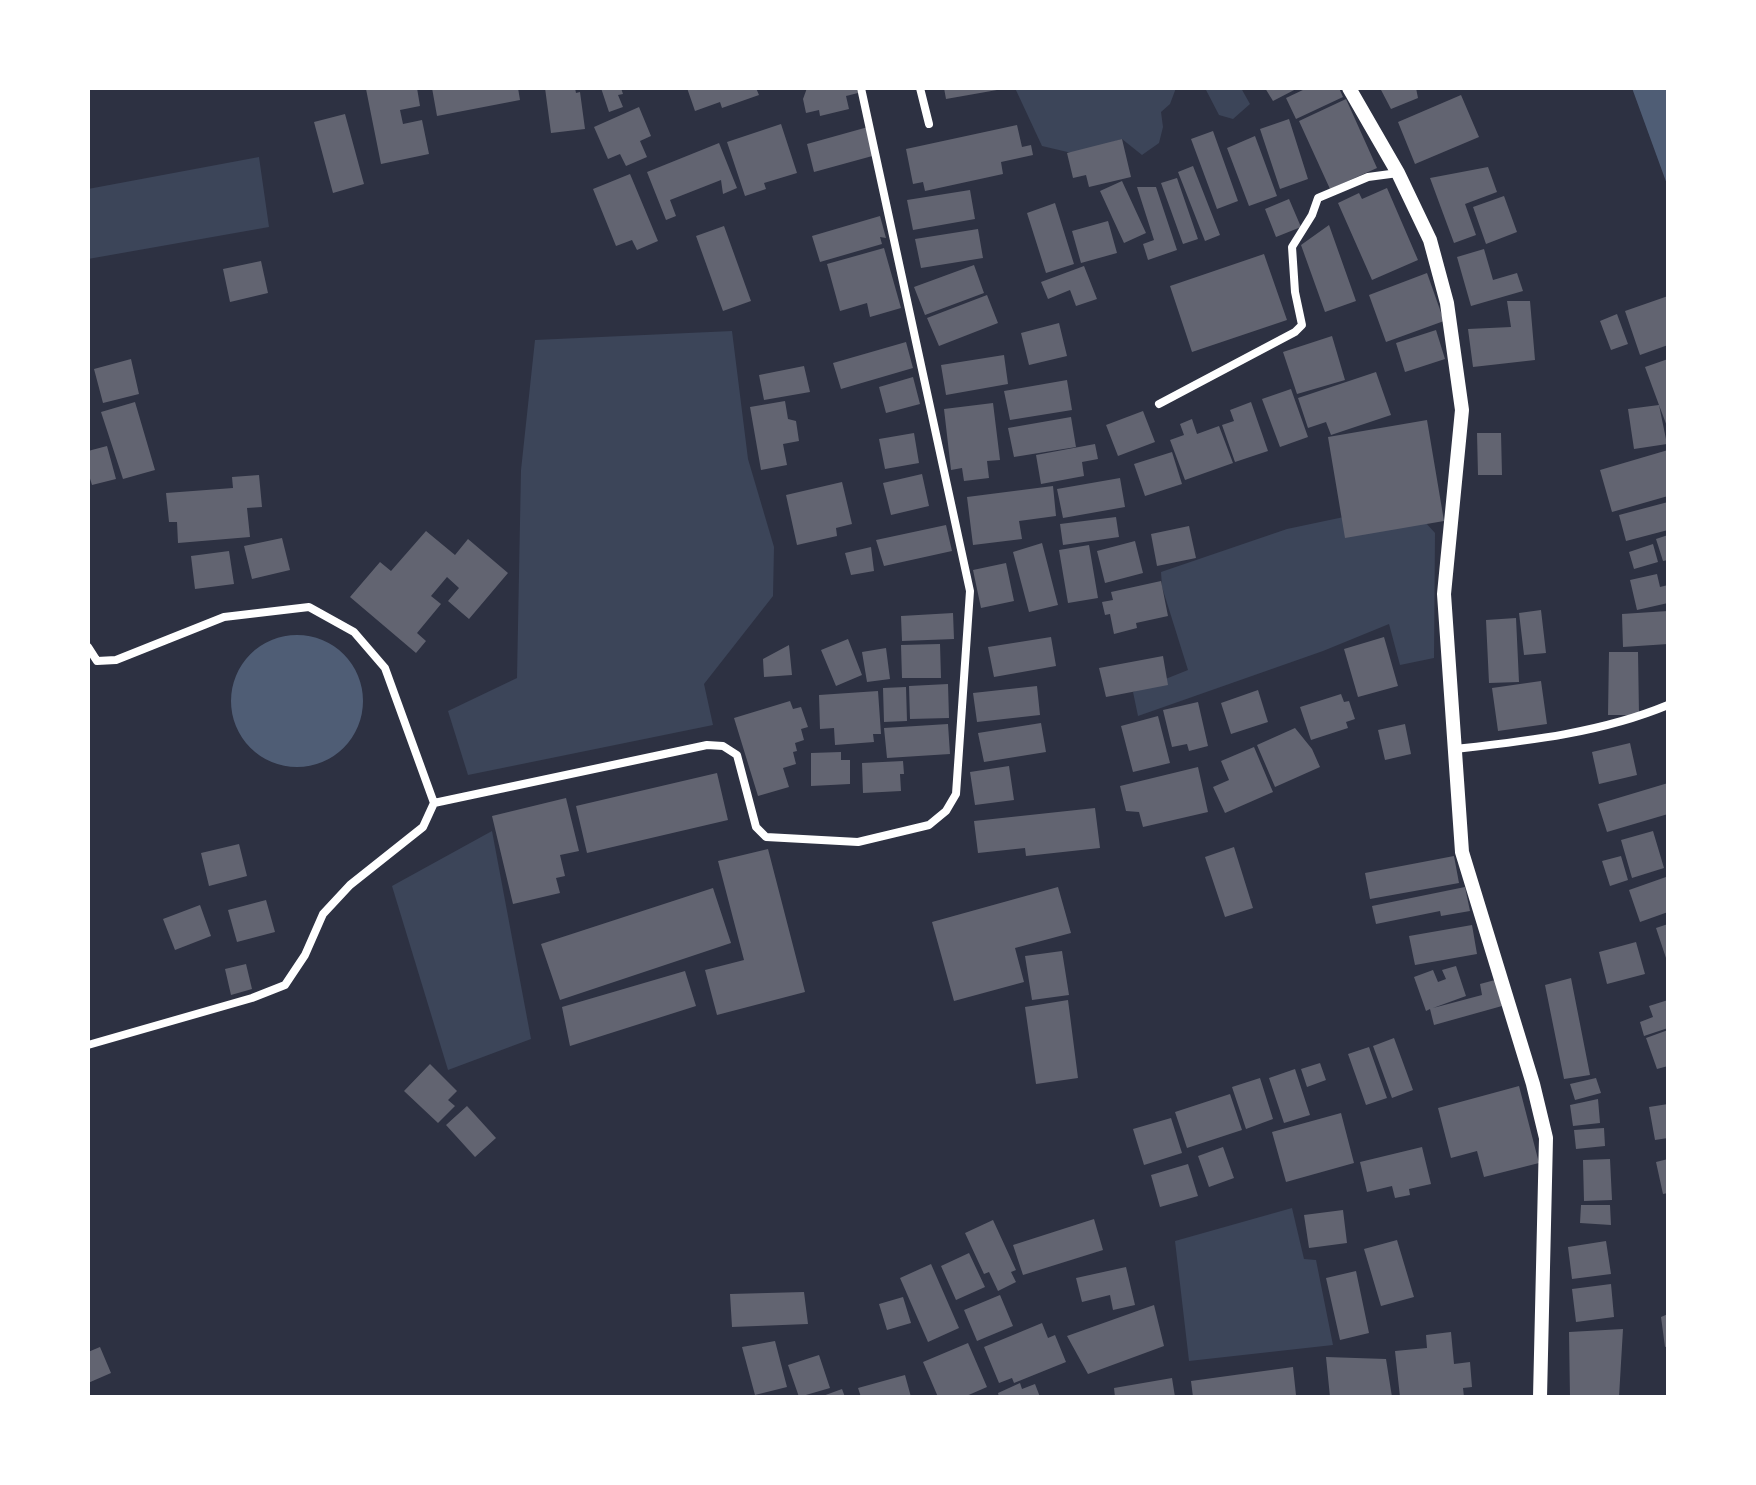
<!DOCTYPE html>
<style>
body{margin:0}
#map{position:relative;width:1756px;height:1485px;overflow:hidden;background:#2d3142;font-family:"PT Sans Narrow",sans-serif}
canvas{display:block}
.frame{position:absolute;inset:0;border:90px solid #fff;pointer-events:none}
</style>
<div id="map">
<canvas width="1756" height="1485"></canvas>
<div class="frame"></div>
</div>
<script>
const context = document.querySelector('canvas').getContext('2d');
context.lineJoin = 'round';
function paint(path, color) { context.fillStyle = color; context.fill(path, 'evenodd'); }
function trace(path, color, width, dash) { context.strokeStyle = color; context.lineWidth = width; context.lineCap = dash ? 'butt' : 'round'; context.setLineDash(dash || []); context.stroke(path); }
const green = new Path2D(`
 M1015 88H1176L1170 104 1161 112 1163 127 1159 143 1142 155 1122 139 1076 154 1042 146Z
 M1205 88H1241L1250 104 1233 119 1219 115Z
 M259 157 269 227 88 259V189Z
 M732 331 748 459 774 547 773 596 704 684 713 725 468 775 448 711 517 678 521 470 535 340Z
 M1416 512 1435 533 1434 658 1400 665 1389 624 1323 651 1138 716 1133 692 1188 670 1162 587 1161 572 1287 529 1358 514Z
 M492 831 531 1039 448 1070 392 886Z
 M1292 1208 1304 1259 1316 1260 1333 1345 1189 1361 1175 1241Z`);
const water = new Path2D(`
 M1632 88H1668V187Z
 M231 701a66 66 0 1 1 132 0a66 66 0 1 1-132 0Z`);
const building = new Path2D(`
 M373 88H417L420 106 400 110 403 124 422 120 429 154 381 164 366 89Z
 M432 88H518L520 100 437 116Z
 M545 88H575L576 93 580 92 585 129 551 133Z
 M601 88H621L623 94 618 95 623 107 609 112Z
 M687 88H756L759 95 722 108 720 102 695 111Z
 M807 88H857L858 93 846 96 849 109 820 116 819 110 806 113 803 99Z
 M944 88H997V90L946 99Z
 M1265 88H1298L1273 101Z
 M1307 88H1339L1343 97 1296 119 1286 98Z
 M1380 88H1416L1418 98 1391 109Z
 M1461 95 1479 137 1415 164 1398 122Z
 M1346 99 1377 168 1330 189 1299 121Z
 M639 107 651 136 640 141 647 157 626 166 620 154 608 159 594 127Z
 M345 114 364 184 333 193 314 122Z
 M1289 119 1308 179 1280 189 1260 129Z
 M781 124 797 173 764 183 766 189 745 196 727 142Z
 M1017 125 1022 147 1031 145 1033 155 1001 162 1003 174 925 191 923 182 913 184 906 149Z
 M868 127 876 155 814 172 807 144Z
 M1213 131 1238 201 1217 209 1191 139Z
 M1255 136 1277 196 1249 206 1227 148Z
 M1122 139 1131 177 1089 187 1086 175 1073 178 1067 153Z
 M719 143 737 188 723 194 721 180 670 200 676 216 666 220 647 172Z
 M1193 166 1220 235 1205 241 1178 172Z
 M1488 167 1497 192 1465 204 1476 235 1454 243 1430 178Z
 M630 174 658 241 637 250 632 240 616 246 593 189Z
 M1177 178 1198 239 1183 244 1161 183Z
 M1122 181 1146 233 1124 243 1100 191Z
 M1137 187H1156L1177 250 1148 260 1143 244 1154 240Z
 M1387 188 1418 260 1372 280 1338 203 1359 193 1362 199Z
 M970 190 975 219 913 230 907 200Z
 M1504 196 1517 232 1486 244 1473 207Z
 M1289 199 1301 227 1276 237 1265 209Z
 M1055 203 1074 264 1046 273 1027 213Z
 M880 216 886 238 880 237 882 244 820 262 812 236Z
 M1108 221 1117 253 1081 263 1072 231Z
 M1329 225 1356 301 1325 312 1301 245Z
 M724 226 751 301 723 311 696 236Z
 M978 229 983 258 921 268 915 239Z
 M884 248 901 308 870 317 867 303 840 311 827 264Z
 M1484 249 1493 280 1517 273 1523 291 1471 306 1457 257Z
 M1264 254 1287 320 1192 352 1170 286Z
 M261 261 268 293 230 302 223 269Z
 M974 265 984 293 925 315 914 287Z
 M1084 266 1097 299 1076 306 1070 290 1048 299 1041 282Z
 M1427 273 1444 321 1386 342 1369 295Z
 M987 295 998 323 939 346 927 318Z
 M1668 296V345L1640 355 1625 311Z
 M1507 301H1530L1535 360 1473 367 1468 329 1511 327Z
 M1617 314 1628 344 1611 350 1600 321Z
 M1059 323 1067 356 1029 365 1021 333Z
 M1436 330 1445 359 1405 372 1396 343Z
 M1332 336 1345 380 1297 394 1283 352Z
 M906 342 913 368 841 389 833 363Z
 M1004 355 1008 384 946 395 941 365Z
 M131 359 139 394 103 403 94 369Z
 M1668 359V429L1659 405 1667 444 1634 449 1628 409 1659 405 1645 367Z
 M804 366 810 392 764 400 759 375Z
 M1376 372 1391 415 1331 435 1326 422 1308 428 1298 398Z
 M913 377 920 404 886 413 879 387Z
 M1067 380 1072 410 1010 420 1004 391Z
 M1291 389 1308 437 1280 447 1262 399Z
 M785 401 788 419 796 421 799 441 783 444 787 465 761 470 750 407Z
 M135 402 155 470 123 479 101 412Z
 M1251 402 1268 451 1235 462 1222 425 1234 421 1230 410Z
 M993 403 1000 460 987 461 989 478 964 481 962 468 951 470 944 409Z
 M1143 411 1155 442 1118 456 1106 425Z
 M1071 417 1076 447 1014 457 1008 428Z
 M1192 419 1197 434 1219 426 1233 463 1185 480 1170 440 1184 435 1180 424Z
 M1427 420 1444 521 1345 538 1328 437Z
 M914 433 919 463 885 469 879 439Z
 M1477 433H1501L1502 475H1478Z
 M1095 444 1098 459 1082 462 1084 476 1041 484 1036 455Z
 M107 446 116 479 92 485 88 472V451Z
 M1668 450V496L1612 512 1600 470Z
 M1172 452 1182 484 1145 496 1134 464Z
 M922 474 929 506 891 515 883 483Z
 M259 475 262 507 247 508 250 537 178 543 177 522H169L166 493 233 488 232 477Z
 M1120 478 1125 507 1063 518 1057 489Z
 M842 482 852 524 836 528 837 536 797 545 786 495Z
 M1053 486 1056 516 1019 521 1022 539 973 545 967 497Z
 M1668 502V530L1626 541 1619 515Z
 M1116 517 1119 537 1063 545 1060 524Z
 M946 525 952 551 884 566 876 540Z
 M1189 526 1196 558 1157 566 1151 534Z
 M426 531 455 555 468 539 508 573 469 619 448 601 459 588 447 577 431 596 441 604 417 633 426 641 416 653 350 597 380 562 391 571Z
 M1668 535V560L1663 561 1656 539Z
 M282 538 290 570 252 579 244 546Z
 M1135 541 1143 573 1105 583 1097 551Z
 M1042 543 1058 605 1029 612 1013 552Z
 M1653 544 1658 562 1634 569 1629 552Z
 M1089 545 1098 598 1068 603 1059 550Z
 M871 547 874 571 851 575 845 553Z
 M229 551 234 584 195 589 191 556Z
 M1006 563 1014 601 981 608 973 570Z
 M1657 574 1660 587 1668 585V603L1637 610 1630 580Z
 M1161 581 1168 616 1136 623 1137 628 1114 634 1110 614 1105 615 1102 602 1113 600 1111 592Z
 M1541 610 1546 653 1524 655 1519 613Z
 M1668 611V644L1623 647 1622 614Z
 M953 613 954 639 902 641 901 616Z
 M1516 618 1519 682 1489 683 1486 620Z
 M1051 637 1056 666 994 677 988 647Z
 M1384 637 1398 686 1358 697 1344 649Z
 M848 639 862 675 836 686 821 650Z
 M940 644 941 678H902L901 645Z
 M789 645 792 675 764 677 763 659Z
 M886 648 890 679 867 682 862 652Z
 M1609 652H1638L1639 715H1608Z
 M1163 656 1168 685 1106 697 1099 668Z
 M1541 681 1547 724 1498 731 1492 688Z
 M948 684 949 718 910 719 909 686Z
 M1037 686 1040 715 977 722 973 693Z
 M906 687 907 721 884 722 883 688Z
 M1258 690 1268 722 1231 734 1221 703Z
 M878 691 881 734H873L874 742 835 745 834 728 820 729 819 695Z
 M1341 694 1344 702 1349 701 1355 719 1346 722 1348 728 1311 740 1300 707Z
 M790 701 793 709 801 707 808 727 801 729 804 740 795 743 797 751 793 752 796 764 783 768 789 787 758 796 734 718Z
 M1198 702 1208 746 1189 751 1187 744 1172 747 1163 710Z
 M1158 716 1170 763 1133 772 1121 726Z
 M1041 723 1046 752 984 762 978 733Z
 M948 724 950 754 887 758 884 728Z
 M1405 724 1411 754 1385 760 1378 730Z
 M1295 728 1312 749 1320 767 1275 787 1257 745Z
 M1630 743 1637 775 1599 784 1592 752Z
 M1254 747 1273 792 1225 813 1213 787 1229 780 1221 761Z
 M841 752V760H850V784L811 786V753Z
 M903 761 904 774H900L901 791 863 793 862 763Z
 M1009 766 1014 800 975 805 970 772Z
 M1198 767 1208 812 1143 827 1139 812 1126 811 1120 786Z
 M717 773 728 820 587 853 576 806Z
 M1668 783V814L1607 832 1598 804Z
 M566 798 579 851 560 855 565 876 556 878 560 893 513 904 492 816Z
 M1095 808 1100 848 1026 856 1025 848 978 853 974 821Z
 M1653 831 1664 868 1632 878 1621 840Z
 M239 844 247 876 209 886 201 853Z
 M1234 847 1253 908 1225 917 1205 857Z
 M768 849 805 992 717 1015 705 970 744 960 718 861Z
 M1454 856 1459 883 1370 899 1365 873Z
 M1621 856 1628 880 1610 886 1602 861Z
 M1666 877 1668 912 1640 922 1629 890Z
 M1058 887 1071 933 1015 948 1024 982 954 1001 932 922Z
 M1465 887 1470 911 1441 916 1440 911 1376 924 1372 906Z
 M713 888 731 943 560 1000 541 944Z
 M266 900 275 932 237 942 228 910Z
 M200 905 211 936 175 950 163 919Z
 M1668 924V961H1667L1656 928Z
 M1472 925 1477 954 1415 965 1409 936Z
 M1636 942 1645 974 1607 984 1599 952Z
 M1062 951 1069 995 1032 1000 1025 956Z
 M246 964 252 989 231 995 225 969Z
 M1456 966 1466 996 1433 1008 1482 995 1480 984 1495 980 1502 1006 1434 1025 1430 1009 1426 1011 1414 977 1433 970 1438 982 1446 979 1442 970Z
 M685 971 696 1006 570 1046 562 1007Z
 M1571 978 1590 1075 1564 1079 1545 985Z
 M1068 1000 1078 1078 1036 1084 1025 1007Z
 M1668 1000V1028L1644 1036 1640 1022 1653 1017 1649 1006Z
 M1668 1030V1066L1657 1069 1646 1038Z
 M1394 1038 1413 1090 1392 1098 1373 1046Z
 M1369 1047 1387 1098 1366 1105 1348 1054Z
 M1320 1063 1326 1080 1307 1087 1301 1069Z
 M430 1064 457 1091 448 1100 455 1106 438 1123 404 1091Z
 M1295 1069 1310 1115 1284 1123 1269 1078Z
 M1260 1078 1273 1119 1246 1129 1232 1087Z
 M1596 1078 1601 1093 1575 1100 1570 1084Z
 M1519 1086 1539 1163 1484 1177 1477 1151 1451 1158 1438 1108Z
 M1230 1094 1242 1130 1187 1148 1175 1112Z
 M1598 1099 1600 1123 1573 1126 1570 1105Z
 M1668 1104V1138L1655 1140 1649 1107Z
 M467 1106 496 1138 475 1157 446 1125Z
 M1341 1113 1354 1163 1286 1182 1272 1132Z
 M1171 1118 1182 1153 1144 1165 1133 1129Z
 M1604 1128 1605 1146 1576 1149 1574 1130Z
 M1223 1147 1234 1178 1209 1187 1198 1156Z
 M1422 1147 1431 1184 1409 1189 1410 1195 1395 1198 1392 1186 1367 1192 1360 1162Z
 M1610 1159 1612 1200 1584 1201 1583 1160Z
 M1668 1159V1193L1663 1194 1656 1162Z
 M1188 1164 1198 1196 1160 1207 1151 1175Z
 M1581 1205H1610L1611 1225 1580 1223Z
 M1343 1210 1347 1243 1309 1248 1304 1215Z
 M1094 1219 1103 1250 1023 1275 1013 1245Z
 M993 1220 1016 1270 1011 1272 1016 1282 998 1291 989 1272 984 1274 965 1233Z
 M1397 1240 1414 1297 1381 1306 1364 1249Z
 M1606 1241 1611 1274 1572 1279 1568 1247Z
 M969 1253 985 1287 956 1300 941 1266Z
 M931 1264 959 1328 928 1342 900 1278Z
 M1126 1267 1135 1305 1113 1310 1110 1295 1082 1302 1076 1278Z
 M1356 1271 1369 1333 1340 1340 1326 1278Z
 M1611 1284 1614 1317 1576 1322 1572 1289Z
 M804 1292 808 1324 732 1327 730 1294Z
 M1000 1295 1013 1326 977 1341 964 1310Z
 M903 1297 911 1323 887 1330 879 1304Z
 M1154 1305 1164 1346 1088 1374 1067 1336Z
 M1668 1314V1346L1665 1347 1661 1317Z
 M1042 1323 1048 1338 1055 1335 1066 1362 1014 1383 1012 1378 999 1383 984 1347Z
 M1623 1329 1619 1397H1570L1569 1332Z
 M1451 1332 1454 1364 1470 1362 1472 1387 1463 1388 1464 1397H1400L1395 1351 1427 1348 1426 1335Z
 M775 1341 787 1387 755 1395 742 1347Z
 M968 1343 987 1387 964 1397H938L923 1362Z
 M100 1347 111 1373 88 1383V1352Z
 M819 1355 830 1388 799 1397 788 1365Z
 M1326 1357 1386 1359 1392 1397H1330Z
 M1293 1367 1296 1395 1193 1397 1191 1381Z
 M905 1375 911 1397H861L858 1388Z
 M1172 1378 1175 1397H1115L1114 1388Z
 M1020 1383 1022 1389 1035 1384 1040 1397H999L998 1393Z
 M842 1389 845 1397H820Z`);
const minor = new Path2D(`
 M920 88 929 124
 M1159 404 1295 332 1302 325 1295 292 1292 247 1312 215 1318 198 1368 177 1398 173
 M88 647 97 661 116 660 224 617 309 607 354 632 385 668 434 803
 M1455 749C1526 741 1601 733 1668 705
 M434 803 707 745 723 746 737 755 756 827 766 837 858 842 929 825 946 811 956 794 970 591 861 88
 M88 1045 252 998 285 985 305 955 323 914 350 885 423 827 434 803`);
const tertiary = new Path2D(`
 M1349 88 1398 173 1430 240 1447 303 1462 410 1444 594 1462 852 1533 1084 1546 1138 1540 1397`);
paint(green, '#3c4559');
paint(water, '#4f5d75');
paint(building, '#626471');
trace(minor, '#fff', 8);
trace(tertiary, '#fff', 14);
</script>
